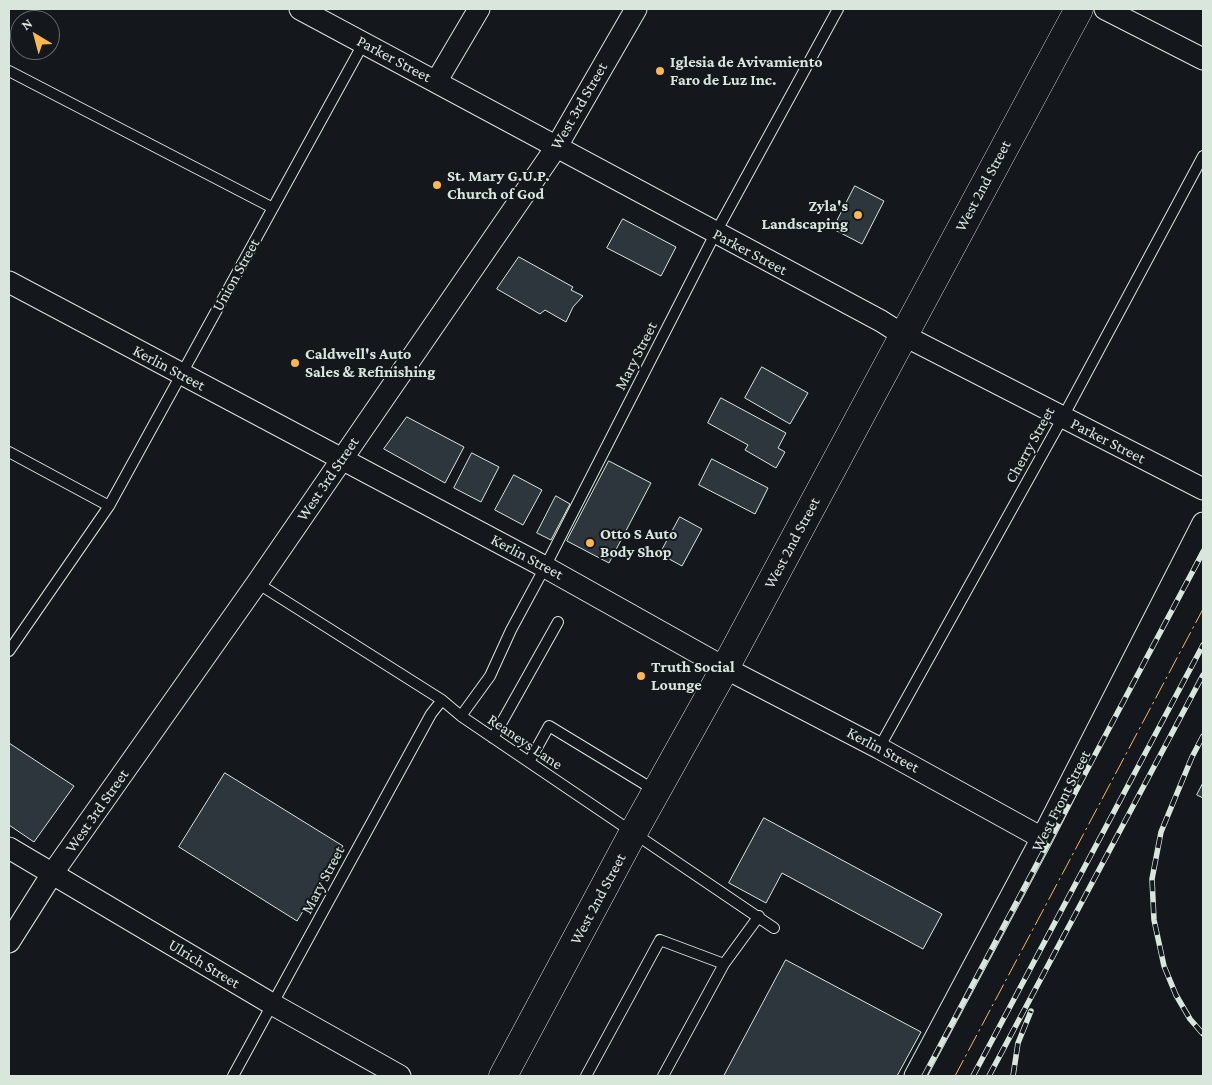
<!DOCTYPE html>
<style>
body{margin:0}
#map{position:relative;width:1212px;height:1085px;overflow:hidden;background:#14181c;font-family:"Crimson Pro",serif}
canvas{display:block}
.frame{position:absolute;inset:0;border:10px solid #d8e6dc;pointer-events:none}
.north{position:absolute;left:10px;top:10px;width:50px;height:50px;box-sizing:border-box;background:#14181c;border:1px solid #626a69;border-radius:50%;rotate:323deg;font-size:14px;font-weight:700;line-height:20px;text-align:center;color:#d8e6dc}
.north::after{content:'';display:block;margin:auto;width:18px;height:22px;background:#ffb74d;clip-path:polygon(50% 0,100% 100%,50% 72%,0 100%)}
</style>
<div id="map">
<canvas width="1212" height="1085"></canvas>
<div class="frame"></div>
<div class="north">N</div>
</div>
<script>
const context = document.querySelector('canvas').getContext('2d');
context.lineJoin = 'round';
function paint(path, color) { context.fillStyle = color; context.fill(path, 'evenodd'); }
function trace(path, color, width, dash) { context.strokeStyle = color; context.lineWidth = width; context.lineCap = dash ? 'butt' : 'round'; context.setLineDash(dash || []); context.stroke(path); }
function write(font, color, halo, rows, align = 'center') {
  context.font = font + ' "Crimson Pro",serif'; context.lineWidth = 4; context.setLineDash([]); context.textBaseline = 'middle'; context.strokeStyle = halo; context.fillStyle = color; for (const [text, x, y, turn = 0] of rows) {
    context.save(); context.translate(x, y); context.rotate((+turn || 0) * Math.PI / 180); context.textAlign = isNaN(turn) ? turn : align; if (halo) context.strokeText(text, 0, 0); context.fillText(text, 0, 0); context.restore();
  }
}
const building = new Path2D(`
 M855 186 884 201 862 244 833 229Z
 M623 219 676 247 661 276 607 248Z
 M519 257 573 287 571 290 583 296 573 307 566 322 545 310 540 314 497 289Z
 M762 367 808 393 790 424 745 398Z
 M721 398 786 433 778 448 785 452 776 468 745 450 748 445 708 423Z
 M407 417 464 447 445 483 384 449Z
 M472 453 499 467 481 502 454 488Z
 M712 459 768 488 755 514 699 485Z
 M609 461 651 483 609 563 567 541Z
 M514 475 542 490 523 525 495 510Z
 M556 496 570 504 551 540 537 533Z
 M680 517 702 529 682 566 660 554Z
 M9 743 74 786 34 842 9 825Z
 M225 773 343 846 297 921 179 847Z
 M1203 783V798L1197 795Z
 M764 818 942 914 923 949 782 873 766 903 729 883Z
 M786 960 921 1032 897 1076H724Z`);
const lane = new Path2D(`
 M9 71 273 208
 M9 452 109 506
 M257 583 442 700 461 716 774 928
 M9 651 109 506 363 44
 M461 716 490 676 511 630 545 567 715 234 838 9
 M493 738 558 622
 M879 748 1063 417 1203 156
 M529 762 549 726 656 791
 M233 1076 431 714 442 700
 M586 1076 660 940 724 964 759 916
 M663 1076 724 964`);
const street = new Path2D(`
 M300 9 881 321 903 335 1203 489
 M1105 9 1203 59
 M436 82 479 9
 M9 282 545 567 725 668 879 748 1042 838
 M9 848 272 1004 400 1076
 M9 942 52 874 257 583 557 146 636 9
 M915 1076 1042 838 1203 523`);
const primary = new Path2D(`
 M503 1076 633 833 725 668 1079 9`);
const rail = new Path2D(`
 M1203 736 1192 757 1161 832 1152 879 1154 920 1164 966 1176 995 1190 1019 1203 1034
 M924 1076 1203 552
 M973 1076 1203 645
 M989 1076 1203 675
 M1013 1076 1018 1043 1031 1011`);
const power = new Path2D(`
 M955 1076 1203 609`);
const markers = [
 [660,71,5,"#ffb74d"],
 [437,185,5,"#ffb74d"],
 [858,215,5,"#ffb74d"],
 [295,363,5,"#ffb74d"],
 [590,543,5,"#ffb74d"],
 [641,676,5,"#ffb74d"]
];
const streetNames = [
 ["Parker Street",394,59,28],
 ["West 3rd Street",579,106,-60],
 ["West 2nd Street",983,186,-62],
 ["Parker Street",750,252,28],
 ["Union Street",236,275,-61],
 ["Mary Street",636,356,-63],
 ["Kerlin Street",169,368,28],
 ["Parker Street",1108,441,27],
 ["Cherry Street",1030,445,-61],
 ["West 3rd Street",328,479,-56],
 ["West 2nd Street",792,543,-62],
 ["Kerlin Street",527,557,28],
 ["Reaneys Lane",525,742,34],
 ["Kerlin Street",883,750,28],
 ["West Front Street",1061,801,-63],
 ["West 3rd Street",97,811,-55],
 ["Mary Street",323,880,-62],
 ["West 2nd Street",598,899,-62],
 ["Ulrich Street",204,964,31]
];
const poiNames = [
 ["Iglesia de Avivamiento",670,62],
 ["Faro de Luz Inc.",670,80],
 ["St. Mary G.U.P.",447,176],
 ["Church of God",447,194],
 ["Zyla's",848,206,"right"],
 ["Landscaping",848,224,"right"],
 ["Caldwell's Auto",305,354],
 ["Sales & Refinishing",305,372],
 ["Otto S Auto",600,534],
 ["Body Shop",600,552],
 ["Truth Social",651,667],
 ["Lounge",651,685]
];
paint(building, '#2c363c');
trace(building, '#d8e6dc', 1);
trace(lane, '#d8e6dc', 12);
trace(street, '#d8e6dc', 23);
trace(primary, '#d8e6dc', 29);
trace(lane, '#14181c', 10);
trace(street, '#14181c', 21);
trace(primary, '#14181c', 28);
trace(rail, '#d8e6dc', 5.5);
trace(rail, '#14181c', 4, [11]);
trace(power, '#ffb74d', 1, [18, 4, 2.5, 4]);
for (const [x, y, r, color] of markers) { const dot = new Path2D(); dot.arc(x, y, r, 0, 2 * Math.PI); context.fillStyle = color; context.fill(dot); trace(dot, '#14181c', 2); }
write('16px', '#d8e6dc', '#14181c', streetNames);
write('bold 16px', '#d8e6dc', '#14181c', poiNames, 'left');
</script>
